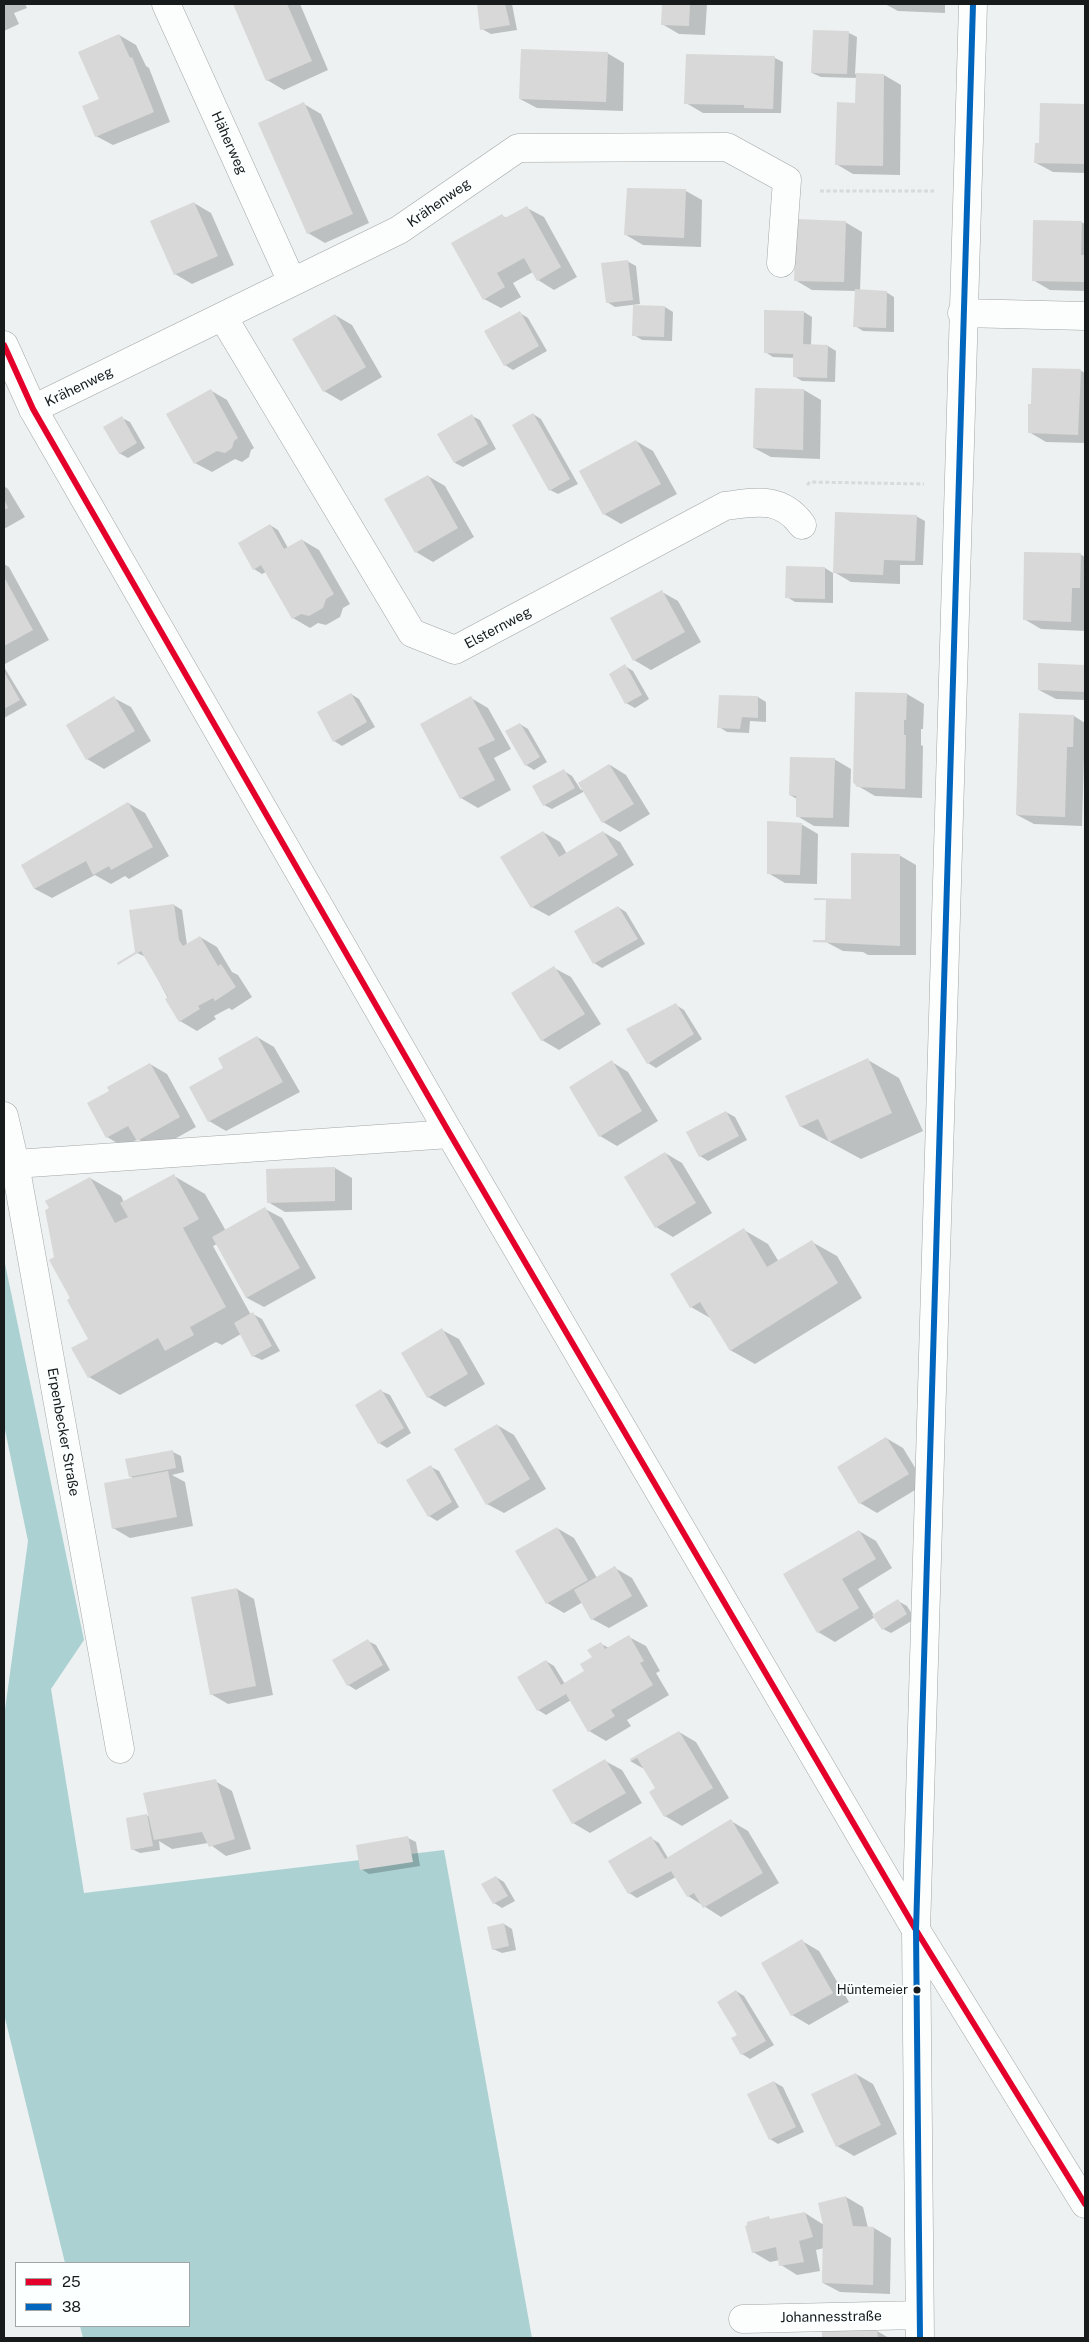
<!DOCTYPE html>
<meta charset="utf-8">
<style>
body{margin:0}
#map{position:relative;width:1089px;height:2342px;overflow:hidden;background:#edf1f1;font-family:"Public Sans",sans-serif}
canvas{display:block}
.frame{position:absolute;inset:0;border:5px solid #181b1b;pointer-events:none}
.legend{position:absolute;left:15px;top:2262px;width:175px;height:65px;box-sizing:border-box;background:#fcffff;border:1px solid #a1a4a4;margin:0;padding:6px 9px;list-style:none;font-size:15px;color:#181b1b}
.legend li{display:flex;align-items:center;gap:10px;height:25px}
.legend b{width:25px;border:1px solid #a1a4a4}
</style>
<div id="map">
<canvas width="1089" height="2342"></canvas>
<div class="frame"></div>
<ul class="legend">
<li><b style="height:6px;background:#e4002b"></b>25</li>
<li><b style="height:6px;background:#0065bd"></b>38</li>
</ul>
</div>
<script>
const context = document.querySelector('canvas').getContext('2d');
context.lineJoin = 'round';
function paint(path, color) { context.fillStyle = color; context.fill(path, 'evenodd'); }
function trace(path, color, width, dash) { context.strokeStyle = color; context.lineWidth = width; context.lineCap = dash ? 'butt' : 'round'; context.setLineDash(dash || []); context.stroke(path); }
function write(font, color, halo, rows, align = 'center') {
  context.font = font + ' "Public Sans",sans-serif'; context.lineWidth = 4; context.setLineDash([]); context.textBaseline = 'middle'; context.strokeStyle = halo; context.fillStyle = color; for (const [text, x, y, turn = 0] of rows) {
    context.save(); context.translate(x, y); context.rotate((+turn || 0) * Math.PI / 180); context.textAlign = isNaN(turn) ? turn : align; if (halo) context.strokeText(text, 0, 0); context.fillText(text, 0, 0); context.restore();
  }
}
const forest = new Path2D(`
 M4 1259 84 1640 51 1689 84 1893 444 1850 532 2338H83L80 2326H189V2263H65L4 2014V1717L28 1541 4 1425Z`);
const shadow = new Path2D(`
 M4 4H25L27 8 14 13 19 24 4 31Z
 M234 4H300L328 70 284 90 267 80Z
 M478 4H512L517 30 491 34 482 29Z
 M663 4H707L705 35 679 34 662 24Z
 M885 4H945V13L898 11Z
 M814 31 849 33 857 37 855 74 884 75 901 85 900 175 853 174 836 164 857 104V78L821 77 812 73Z
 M119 35 136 45 146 66 149 68 170 122 113 145 96 136 101 100Z
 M607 53 624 63 623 111 537 108 520 99Z
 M775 58 783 62 781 113H703L686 103Z
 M304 104 321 114 369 223 325 243 308 233Z
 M1041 104 1085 106V173L1053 172 1036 163 1040 145Z
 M686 191 702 200 701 247 643 245 626 235Z
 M194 203 211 213 234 265 192 284 175 274Z
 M527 208 544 217 577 277 554 290 538 280 533 272 513 283 521 297 501 308 484 299 502 216 507 218Z
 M845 222 862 232 860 291 886 292 894 297V332L863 331 855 326 856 291 812 290 795 280Z
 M1081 222 1085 224V291L1050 290 1033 280Z
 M627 261 636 266 640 304 615 307 607 302Z
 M665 307 673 312 672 341 642 340 634 335Z
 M804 312 812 317 811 346H828L836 351 835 382 802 381 794 376 795 358 773 357 765 352Z
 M520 313 528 318 547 351 513 370 505 365Z
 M335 315 352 325 382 377 341 401 324 391Z
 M1080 370 1085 373V443L1046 442 1029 432 1033 405Z
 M756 389 804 390 821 400 820 459 771 457 754 448Z
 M210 390 227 400 254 448 251 450 249 457 242 462 235 459 212 472 195 463Z
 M533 414 541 419 578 484 558 494 550 490Z
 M472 416 480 420 496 449 463 467 455 463Z
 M122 418 130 422 145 448 128 458 119 453Z
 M636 441 653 451 677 494 621 524 604 514 580 471Z
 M428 476 445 486 474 537 433 562 416 552Z
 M4 486 8 489 25 517 4 529Z
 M916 516 925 521 923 565H900V584L851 582 834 572Z
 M270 525 278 530 288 548 302 540 319 550 350 604 343 608 340 617 326 625 318 623 310 628 293 618 266 572 262 574 254 569Z
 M1080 554 1085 557V631L1041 629 1024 619Z
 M4 564 9 567 49 640 5 664Z
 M825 568 833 573V603L795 602 787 597Z
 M662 592 678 601 701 642 651 670 634 660 612 619Z
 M1039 665 1085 666V700L1056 699 1039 690Z
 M625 666 633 671 649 699 635 708 626 703Z
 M4 667 27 705 4 718Z
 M351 694 359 699 375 727 342 746 334 741Z
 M907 694 924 704 923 729H921V745L923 746 922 798 875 796 858 786Z
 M758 697 766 702V722L750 721 749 733 727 732 719 727Z
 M114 698 131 707 151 741 104 769 87 759 67 726Z
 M471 698 488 708 511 749 494 758 511 790 478 808 461 798Z
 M1074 716 1085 723 1082 826 1034 824 1017 815Z
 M520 724 528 729 547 762 534 770 526 765Z
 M834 759 851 769 849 827 814 826 797 816V799L790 795Z
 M610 765 626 775 650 814 620 832 603 822 585 791 552 809 544 805 564 771 572 776 581 790Z
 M128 803 145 813 169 856 129 879 125 876 111 884 95 875 52 898 35 889 23 865Z
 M801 824 818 834 817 884 785 883 768 873Z
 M543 832 560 842 567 854 603 832 620 842 634 865 549 916 532 907Z
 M899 855 916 865V955H868L863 952 843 951 826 942 852 900Z
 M174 905 182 910 187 945 200 937 217 947 232 972 238 975 252 997 232 1010 229 1008 214 1016 216 1019 197 1031 180 1021 146 957 137 953Z
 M618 907 626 912 645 944 602 968 594 963Z
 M554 968 571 977 601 1024 559 1050 542 1040Z
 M676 1005 684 1010 702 1039 656 1068 648 1063Z
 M257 1037 274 1047 300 1092 226 1131 209 1121 225 1069Z
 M868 1060 899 1078 923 1131 861 1159 800 1126Z
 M612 1062 628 1072 658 1121 617 1146 600 1136Z
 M150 1064 167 1074 196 1127 155 1150 138 1139 124 1147 107 1137 111 1091Z
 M726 1112 735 1117 747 1140 708 1161 700 1156Z
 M665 1153 682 1163 712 1213 673 1237 656 1227Z
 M335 1168 352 1178V1210L285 1212 268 1202Z
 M174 1176 205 1194 226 1231 265 1209 282 1218 316 1278 264 1307 247 1298 217 1244 213 1246 251 1315 253 1314 262 1319 280 1351 262 1360 253 1356 241 1334 222 1345 216 1342 120 1395 89 1377 90 1339 55 1258 90 1178 121 1196 124 1202Z
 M744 1230 768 1244 779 1262 812 1242 837 1256 862 1298 755 1364 730 1350 712 1319 691 1307Z
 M442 1330 459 1339 485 1384 445 1407 428 1397Z
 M381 1391 390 1395 411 1433 387 1448 379 1443Z
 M497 1425 514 1435 546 1489 504 1513 487 1504Z
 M886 1438 903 1448 925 1484 877 1513 860 1503Z
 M173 1452 181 1456 184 1472 172 1475 185 1482 193 1526 130 1538 113 1528 134 1479 130 1476Z
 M431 1467 439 1471 459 1507 437 1521 429 1516Z
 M557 1528 574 1538 597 1578 615 1568 632 1578 648 1606 609 1628 592 1619 583 1602 564 1613 547 1603Z
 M859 1531 876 1541 892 1568 858 1589 874 1615 898 1601 907 1606 915 1619 891 1633 883 1629 875 1617 835 1642 818 1632Z
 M237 1589 254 1599 273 1695 228 1704 211 1694Z
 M629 1637 646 1646 660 1671 656 1673 669 1695 627 1720 631 1726 606 1741 589 1731 571 1700 546 1715 538 1710 546 1661 554 1666 565 1684 586 1672 601 1644 609 1648Z
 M368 1641 376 1645 390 1670 356 1690 348 1685Z
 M679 1732 696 1742 729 1798 682 1826 665 1816 656 1789 646 1770 630 1761Z
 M605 1761 622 1770 642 1803 590 1833 573 1823Z
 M215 1781 232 1791 251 1849 226 1856 208 1843 172 1849 159 1841 160 1850 140 1853 132 1849 146 1815 150 1817Z
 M731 1821 748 1831 779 1883 721 1917 688 1896 676 1877 637 1898 629 1893 651 1838 659 1843 668 1858Z
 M408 1838 416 1842 420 1866 369 1874 361 1869Z
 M496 1877 504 1882 515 1901 502 1908 494 1903Z
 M504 1924 512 1929 516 1950 502 1953 493 1949Z
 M802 1941 819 1951 849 2002 809 2025 792 2015Z
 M736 1991 744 1996 774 2045 750 2059 742 2054 733 2039 739 2036Z
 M856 2074 873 2084 897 2134 854 2156 837 2146Z
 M774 2082 783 2087 804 2132 778 2144 770 2139Z
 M846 2197 863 2207 868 2228H874L891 2238 890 2294 840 2292 823 2283 824 2248 816 2250 820 2271 797 2275 781 2265 780 2260 770 2262 753 2252 768 2218 772 2220 805 2213 824 2225Z
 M877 2331 889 2338H823V2332Z`);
const building = new Path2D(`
 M233 4H287L312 61 266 81Z
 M477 4H505L510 25 480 30Z
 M662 4H690L689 26 661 25Z
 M813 30 849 31 847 74 811 73Z
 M119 34 130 58 132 57 154 112 95 137 82 106 99 99 78 52Z
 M521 49 608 52 606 102 519 99Z
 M686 54 775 56 773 109 744 108V105L684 104Z
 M856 73 884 74 883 166 835 165 837 102 855 103Z
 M304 102 353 214 307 234 258 123Z
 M1040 103 1085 104V164L1034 163 1035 143H1039Z
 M627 188 686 189 684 238 624 235Z
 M194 202 218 256 174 275 150 221Z
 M527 206 561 267 537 281 524 258 497 273 505 287 483 300 451 243 502 214 505 218Z
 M796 219 846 221 844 282 794 281Z
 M1033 220 1082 221 1081 255H1085V282L1032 281Z
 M628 260 633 300 606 303 601 263Z
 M855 289 887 291 886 328 853 327Z
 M633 305 665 306 664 337 632 336Z
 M764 310 804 311 803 344 828 345 827 378 793 377V354L764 353Z
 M520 311 539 346 504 366 484 331Z
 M335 314 366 367 323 392 292 339Z
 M1032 368 1081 369 1078 435 1028 433V404H1031Z
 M755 388 804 389 803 450 753 448Z
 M211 389 238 438 234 441 232 448 225 453 217 451 194 464 166 414Z
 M533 413 570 479 549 491 512 425Z
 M472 414 488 444 454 463 437 434Z
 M122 416 137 443 119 454 103 427Z
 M636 440 661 484 603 515 579 471Z
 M428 475 458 528 415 553 384 499Z
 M4 499 8 508 4 510Z
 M835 512 917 515 915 561 884 560 883 575 833 573Z
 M270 524 284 549 302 539 334 594 326 599 323 608 309 616 301 614 292 619 261 565 253 570 238 543Z
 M1024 552 1081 553 1080 588H1072L1071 622 1023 620Z
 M786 566 825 567V599L785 598Z
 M4 577 33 630 4 646Z
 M662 590 685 632 633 661 610 618Z
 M1038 663 1085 665V692L1038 690Z
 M625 664 642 695 625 704 609 674Z
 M4 672 20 700 4 709Z
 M855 692 907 693 906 720H904V735H906L905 789 857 787 853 782Z
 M351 693 367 722 333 742 317 712Z
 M719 695 758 696V718L742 717 740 729 717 728Z
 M114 696 135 731 86 760 66 725Z
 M471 696 495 740 478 748 495 780 460 799 420 724Z
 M1019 713 1074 715 1073 747H1067L1065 817 1016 815Z
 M520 723 540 757 525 766 505 731Z
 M790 757 835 758 833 818 796 817V796L789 795Z
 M609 764 634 804 602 823 578 783Z
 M564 769 575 788 543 806 532 786Z
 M128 802 153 847 111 870 109 866 93 875 86 861 34 889 21 865Z
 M767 821 802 823 800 875 767 874Z
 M543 831 559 857 603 831 618 855 531 908 500 857Z
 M851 853 900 854V946L813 942V940H825L826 900H814V898L851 899Z
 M174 904 179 940 183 946 200 936 218 966 221 964 236 987 215 1001 213 998 198 1006 200 1009 179 1022 165 999 168 997 141 951 118 965 117 963 135 952 129 910Z
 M618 906 638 939 593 964 574 931Z
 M554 966 585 1014 541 1041 511 993Z
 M676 1003 694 1034 647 1064 626 1029Z
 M257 1036 283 1082 208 1122 189 1087 223 1068 218 1058Z
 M868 1058 892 1113 829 1142 818 1119 800 1127 785 1096Z
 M612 1060 642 1111 599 1137 569 1087Z
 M150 1063 180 1117 137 1141 128 1126 106 1138 87 1103 109 1091 107 1087Z
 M726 1111 739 1136 699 1157 686 1132Z
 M665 1152 696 1203 655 1228 624 1177Z
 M335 1167V1201L267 1203 266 1169Z
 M174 1174 199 1219 183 1228 226 1307 190 1327 194 1335 165 1351 158 1338 88 1378 71 1348 88 1339 67 1300 70 1298 49 1260 54 1257 45 1210 49 1208 45 1201 90 1177 115 1223 128 1217 120 1203Z
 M265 1207 300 1268 246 1298 212 1237Z
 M744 1228 767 1267 812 1240 838 1283 730 1351 700 1302 690 1308 670 1274Z
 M253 1312 272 1346 252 1357 234 1323Z
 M442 1328 468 1374 427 1398 401 1353Z
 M381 1389 404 1428 378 1444 355 1405Z
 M497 1424 530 1479 486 1505 454 1449Z
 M886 1437 909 1474 859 1504 837 1467Z
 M173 1450 176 1468 129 1477 125 1459Z
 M431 1465 452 1502 428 1517 406 1480Z
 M168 1471 177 1517 112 1529 104 1483Z
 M557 1527 588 1580 546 1604 515 1551Z
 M859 1530 876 1559 842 1579 859 1608 817 1633 783 1574Z
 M615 1566 632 1596 591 1620 574 1590Z
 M237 1588 256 1686 210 1695 191 1597Z
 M898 1599 907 1614 882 1630 872 1615Z
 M629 1635 644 1661 640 1663 653 1685 611 1710 615 1716 588 1732 566 1694 537 1711 517 1677 546 1660 561 1685 584 1671 580 1664 592 1657 587 1650 601 1642 605 1649Z
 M368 1639 383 1665 347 1686 332 1660Z
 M679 1731 713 1788 664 1817 649 1792 655 1788 637 1758 631 1761 630 1759Z
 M605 1759 626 1793 572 1824 552 1790Z
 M216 1779 235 1839 209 1847 202 1832 154 1840 143 1793Z
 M147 1814 153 1846 131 1850 126 1818Z
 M731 1819 763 1873 703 1908 694 1893 687 1897 671 1871 628 1894 608 1861 651 1836 665 1859Z
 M408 1836 413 1862 360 1870 356 1845Z
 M496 1876 508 1896 493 1904 481 1884Z
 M504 1923 509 1946 492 1950 487 1927Z
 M802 1939 833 1993 791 2016 761 1963Z
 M736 1990 766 2041 741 2055 731 2038 737 2035 717 2002Z
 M856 2073 881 2125 836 2147 811 2094Z
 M774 2081 796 2127 769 2140 747 2094Z
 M846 2196 853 2226 874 2227 873 2285 822 2283 823 2225 818 2203Z
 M805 2212 813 2237 799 2241 804 2262 779 2266 776 2247 752 2253 745 2226 747 2225V2222L769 2216 770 2219Z
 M822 2330H877L878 2338H822Z`);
const path = new Path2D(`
 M820 191H934
 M807 485 810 482 924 484`);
const minor = new Path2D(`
 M166 4 292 282
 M962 313 1085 316
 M223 317 412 633 455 650 725 506C756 502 781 496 802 525
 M33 409 399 230 518 148 727 147 787 180 781 263
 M4 1116 15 1164 120 1749
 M15 1164 450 1134
 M743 2319 919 2315
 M920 2338 916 1930 973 4`);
const major = new Path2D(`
 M4 345 33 409 450 1134 916 1930 1085 2204`);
const bus1 = new Path2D(`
 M4 345 33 409 450 1134 916 1930 1085 2204`);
const bus2 = new Path2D(`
 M920 2338 916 1930 973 4`);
const markers = [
 [917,1990,4.5,"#181b1b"]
];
const busNames = [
 ["Hüntemeier",908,1990]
];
const streetNames = [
 ["Häherweg",229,143,66],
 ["Krähenweg",439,203,-35],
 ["Krähenweg",79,387,-26],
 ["Elsternweg",498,628,-28],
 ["Erpenbecker Straße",63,1432,80],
 ["Johannesstraße",831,2317,-1]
];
paint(forest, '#abd1d3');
paint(shadow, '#0003');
paint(building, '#d7d8d7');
trace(minor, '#a2a6a6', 29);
trace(major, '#a2a6a6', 29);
trace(path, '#d9dada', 3, [4, 2.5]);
trace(minor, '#fcfdfd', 28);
trace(major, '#fcfdfd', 28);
trace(bus1, '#e4002b', 6);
trace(bus2, '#0065bd', 6);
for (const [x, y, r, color] of markers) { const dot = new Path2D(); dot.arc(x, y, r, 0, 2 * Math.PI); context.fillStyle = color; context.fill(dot); trace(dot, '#fcffff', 2); }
write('13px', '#181b1b', '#fcffff', busNames, 'right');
write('14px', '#181b1b', '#fcffff', streetNames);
</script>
